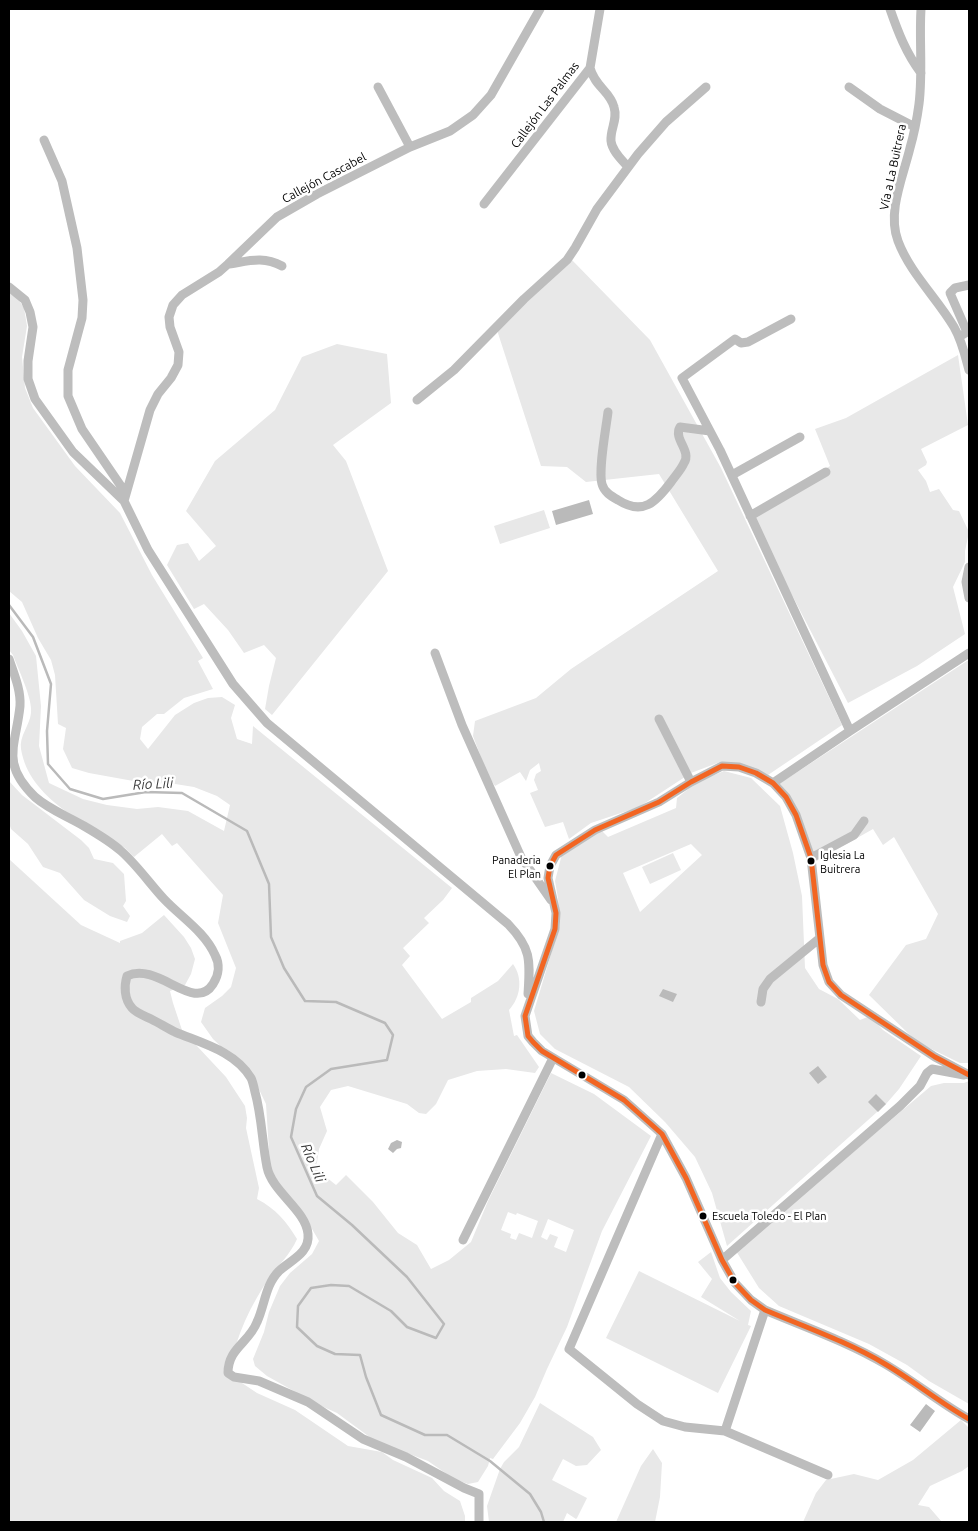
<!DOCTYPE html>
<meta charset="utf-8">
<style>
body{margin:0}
#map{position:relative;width:978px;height:1531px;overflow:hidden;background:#fff;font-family:Ubuntu,sans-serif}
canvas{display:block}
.frame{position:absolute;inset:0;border:10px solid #000;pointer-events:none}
</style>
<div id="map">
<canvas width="978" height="1531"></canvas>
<div class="frame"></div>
</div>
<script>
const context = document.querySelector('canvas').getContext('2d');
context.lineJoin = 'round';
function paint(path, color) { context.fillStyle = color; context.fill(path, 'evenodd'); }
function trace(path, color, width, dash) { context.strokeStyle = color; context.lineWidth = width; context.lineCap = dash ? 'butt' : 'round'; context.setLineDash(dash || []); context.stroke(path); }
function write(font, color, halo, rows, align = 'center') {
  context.font = font + ' Ubuntu,sans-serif'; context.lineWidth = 5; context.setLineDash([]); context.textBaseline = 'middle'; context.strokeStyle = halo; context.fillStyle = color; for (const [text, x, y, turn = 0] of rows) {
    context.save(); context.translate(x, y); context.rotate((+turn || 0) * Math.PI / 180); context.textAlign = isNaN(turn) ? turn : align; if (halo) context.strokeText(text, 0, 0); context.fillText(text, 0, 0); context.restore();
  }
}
const green = new Path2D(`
 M572 260 650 340 721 468 842 725 768 775 745 765 720 762 691 773 639 807 591 823 569 839 563 822 545 827 530 793 538 790 534 780 536 774 541 771 539 763 530 770 526 781 520 772 495 786 488 776 473 736 475 721 536 698 571 669 718 571 659 474 586 482 567 467 541 466 496 327Z
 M9 293 18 299 24 308 27 326 22 357 25 388 33 408 75 466 120 513 152 575 203 658 198 661 213 689 184 698 164 714H157L142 727 140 739 148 749 175 715 194 703 208 698 222 697 235 705 231 718 237 739 252 744 253 726 452 888 443 900 424 918 429 923 403 948 410 956 402 965 442 1019 471 1002V998L498 981 513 964C523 978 521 997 509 1010L514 1036 517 1035 539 1067 535 1073 506 1069 477 1071 448 1080 436 1104 426 1114 419 1113 407 1104 348 1086 331 1090 320 1107 327 1131 319 1149 316 1169 336 1185 346 1175 373 1202 398 1233 417 1245 431 1269 449 1260 471 1242 488 1201 551 1073 594 1094 651 1136 602 1231 567 1327 547 1369 535 1397 520 1423 493 1459 490 1458 488 1466 478 1482 468 1484 454 1479 428 1461 375 1441 337 1413 317 1404 267 1376 255 1366 253 1359 264 1332 269 1312 280 1286 290 1273 312 1254 319 1241 308 1222 279 1186 270 1167 266 1104 253 1077 213 1039 201 1022 205 1008 222 996 231 987 236 968 218 923 223 895 177 843 172 846 162 834 134 857 125 848C87 824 29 799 21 749 19 736 30 725 31 713 33 699 18 669 13 655L9 650V613L22 631 36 656 41 706 39 746 49 783 83 799 107 805 137 809 158 807 188 811 224 831 230 805 217 796 194 787 169 783 150 784 89 773 72 768 63 749 66 728 58 724 55 675 51 660 38 638 22 602 9 591ZM508 1212 516 1215 517 1213 538 1221 532 1238 519 1233 516 1240 510 1238 511 1234 501 1230ZM548 1219 574 1230 566 1252 554 1247 558 1237 550 1234 547 1240 541 1237Z
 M337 344 387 354 391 403 333 445 346 461 388 571 272 715 265 709 269 686 276 658 264 645 244 653 228 630 204 604 194 609 167 565 177 545 188 543 199 561 216 546 186 511 215 461 275 410 302 357Z
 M958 355 968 425 921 449 927 462 926 465 918 470 926 481 930 492 939 489 953 510 959 511 969 532 965 551V562L953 587 965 634 917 666 848 703 750 514 830 466 815 429 846 418Z
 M544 510 550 528 500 544 494 526Z
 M967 661H969V1063H960L917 1042 869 995 906 945 926 939 938 914 894 837 883 845 873 829 813 863 804 826 795 805 779 784Z
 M724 771 751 778 780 806 793 853 802 896 805 968 819 989 838 999 860 1020 870 1016 883 1030 921 1056 899 1089 886 1104 727 1246 712 1193 695 1157 665 1122 629 1087 555 1049 540 1034 534 1011 560 924 558 898 555 881 562 854 600 829 608 837 676 808 677 798 697 782ZM691 844 702 855 640 912 623 873Z
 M9 781 22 795 81 840 89 848 94 859 113 863 124 874 126 901 123 906 130 916 127 922 110 916 84 900 60 873 43 867 28 844 11 829 9 823Z
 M673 853 681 870 650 884 642 867Z
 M9 859 81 925 120 943V941L142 933 164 915 184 937 191 948 195 959 191 974 185 985 170 991 173 1003 182 1030 226 1077 245 1106 247 1118 246 1128 259 1188 257 1199C276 1209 286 1221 297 1239 290 1255 279 1264 270 1277 251 1304 236 1336 230 1369L242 1383 257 1393 295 1410 348 1446 382 1452 393 1460 432 1478 444 1491 460 1501 465 1516V1522H9Z
 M969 1081V1404L929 1381 907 1365 869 1344 779 1306 759 1288 736 1251 931 1086 944 1083H964Z
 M711 1252 720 1278 731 1292 751 1311 748 1325 751 1326 718 1393 606 1338 639 1271 740 1321 701 1297 712 1279 698 1262Z
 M540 1403 593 1437 601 1450 587 1465 576 1466 563 1459 552 1480 587 1498 577 1518 576 1519 567 1513 563 1522H489L487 1506 500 1469 504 1462 519 1447Z
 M961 1420 969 1428V1466L962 1471 930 1486 918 1505 929 1507 942 1522H803L816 1493 826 1480 854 1474 878 1480 913 1460Z
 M653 1449 662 1463 660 1497 655 1522H616L641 1466Z`);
const water = new Path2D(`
 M589 500 593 514 556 525 552 511Z
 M663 989 677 994 673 1002 659 996Z
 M818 1066 827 1077 818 1084 809 1073Z
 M876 1094 886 1104 878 1112 868 1102Z
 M397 1140 402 1142 401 1148 397 1149 393 1153 388 1149 391 1143Z
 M926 1404 935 1411 920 1432 910 1425Z`);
const stream = new Path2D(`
 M9 605 33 637 51 684 47 731 48 764 70 789 103 799 146 792 182 793 247 831 269 884 271 937 284 968 305 1001 336 1002 385 1023 393 1035 387 1060 331 1069 306 1087 296 1109 291 1137 317 1196 352 1225 407 1277 444 1324 436 1338 407 1327 391 1311 349 1286 331 1285 311 1288 298 1306 297 1327 317 1346 335 1354 360 1355 366 1377 381 1415 425 1435H447L490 1461 530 1494 541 1512 544 1522`);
const minor = new Path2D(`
 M890 9C898 32 906 53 921 73
 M921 9C919 40 923 72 919 104 917 119 914 134 910 148 903 177 887 212 898 241 910 273 937 298 954 327 962 341 965 355 969 370
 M590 68C595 87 610 91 614 107 618 120 610 129 611 141 612 151 622 160 628 167
 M378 87 410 147
 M849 87 880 109 915 127
 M44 140 62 181 77 248 83 300 82 318 68 370V396L82 429 125 492
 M484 204 590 68 600 9
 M229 264C249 261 263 256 282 266
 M9 287 25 300 30 312 33 327 28 361V379L35 399 73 452 124 501 148 550 233 684 267 723 508 924C532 949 530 961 528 994
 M791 319 748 342 741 343 735 339 682 378 720 450 850 731
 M959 337 967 332 950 293 955 288 969 285
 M417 400 454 370 524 299 567 260 575 248 597 209 638 154 666 122 706 87
 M608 412C606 429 598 470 602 484 604 492 611 496 618 500 643 516 656 502 671 482 675 476 681 470 684 463 692 451 673 439 680 427L710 431
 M732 475 800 437
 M124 501 150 410 158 394 171 378 178 365 179 352 170 327 169 317 173 305 182 295 219 272 228 264 277 217 317 194 410 147 450 131 473 115 491 95 540 9
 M750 516 826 472
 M969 567 966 582 969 598
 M435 653 462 725 521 857 551 900
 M9 659C14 674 21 690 20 706 16 746 0 763 35 797 50 810 67 816 84 826 96 833 111 842 121 851 137 865 150 884 164 899 181 917 205 932 215 955 220 964 219 975 213 984 194 1014 158 961 127 976 124 986 124 999 132 1008 136 1013 145 1016 151 1019 159 1023 167 1028 175 1032 201 1043 235 1051 251 1078 253 1082 254 1088 255 1092 262 1117 262 1142 267 1167 272 1192 306 1210 308 1234 310 1253 291 1260 279 1271 265 1285 265 1305 257 1322 249 1343 228 1348 228 1373L234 1377 259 1381 308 1402 363 1439 406 1457 464 1488 479 1494V1522
 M659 719 691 782
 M773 783 850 731 969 653
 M811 858 854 835 864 821
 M761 1002 763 989 770 979 820 938
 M969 1075 935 1057 841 995 829 982 823 965 811 858 796 815 786 797 773 783 756 773 739 767 722 766 691 782 659 802 595 830 556 855 550 866 548 878 556 913 555 929 525 1016 528 1036 533 1042 542 1051 624 1100 662 1134 686 1178 722 1260 735 1283 751 1300 765 1310C805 1327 848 1342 885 1364 914 1381 940 1403 969 1419
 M662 1134 569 1349 637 1404 663 1421 685 1427 725 1431 828 1475
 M463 1240 553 1058
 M722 1260 900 1106 920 1086 927 1073 932 1069 964 1075
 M725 1431 765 1310`);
const bus1 = new Path2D(`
 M969 1075 935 1057 841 995 829 982 823 965 811 858 796 815 786 797 773 783 756 773 739 767 722 766 691 782 659 802 595 830 556 855 550 866 548 878 556 913 555 929 525 1016 528 1036 533 1042 542 1051 624 1100 662 1134 686 1178 722 1260 735 1283 751 1300 765 1310C805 1327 848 1342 885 1364 914 1381 940 1403 969 1419`);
const markers = [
 [811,861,4.5,"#000"],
 [550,866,4.5,"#000"],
 [582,1075,4.5,"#000"],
 [703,1216,4.5,"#000"],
 [733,1280,4.5,"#000"]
];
const busNames = [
 ["Iglesia La",820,855],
 ["Buitrera",820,869],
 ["Panaderia",541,860,"right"],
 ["El Plan",541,874,"right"],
 ["Escuela Toledo - El Plan",712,1216]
];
const streetNames = [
 ["Callejón Las Palmas",545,105,-53],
 ["Vía a La Buitrera",893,167,-78],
 ["Callejón Cascabel",324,178,-28]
];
const waterNames = [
 ["Río Lili",153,784,-3],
 ["Río Lili",313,1163,67]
];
paint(green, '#e8e8e8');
paint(water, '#bababa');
trace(stream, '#bababa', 2.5);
trace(minor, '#bdbdbd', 9);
trace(bus1, '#f26522', 5);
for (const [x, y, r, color] of markers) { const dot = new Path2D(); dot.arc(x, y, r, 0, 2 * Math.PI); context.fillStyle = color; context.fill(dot); trace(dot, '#fff', 2); }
write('11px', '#000', '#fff', busNames, 'left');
write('12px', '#000', '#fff', streetNames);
write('italic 14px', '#3d3d3d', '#fff', waterNames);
</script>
